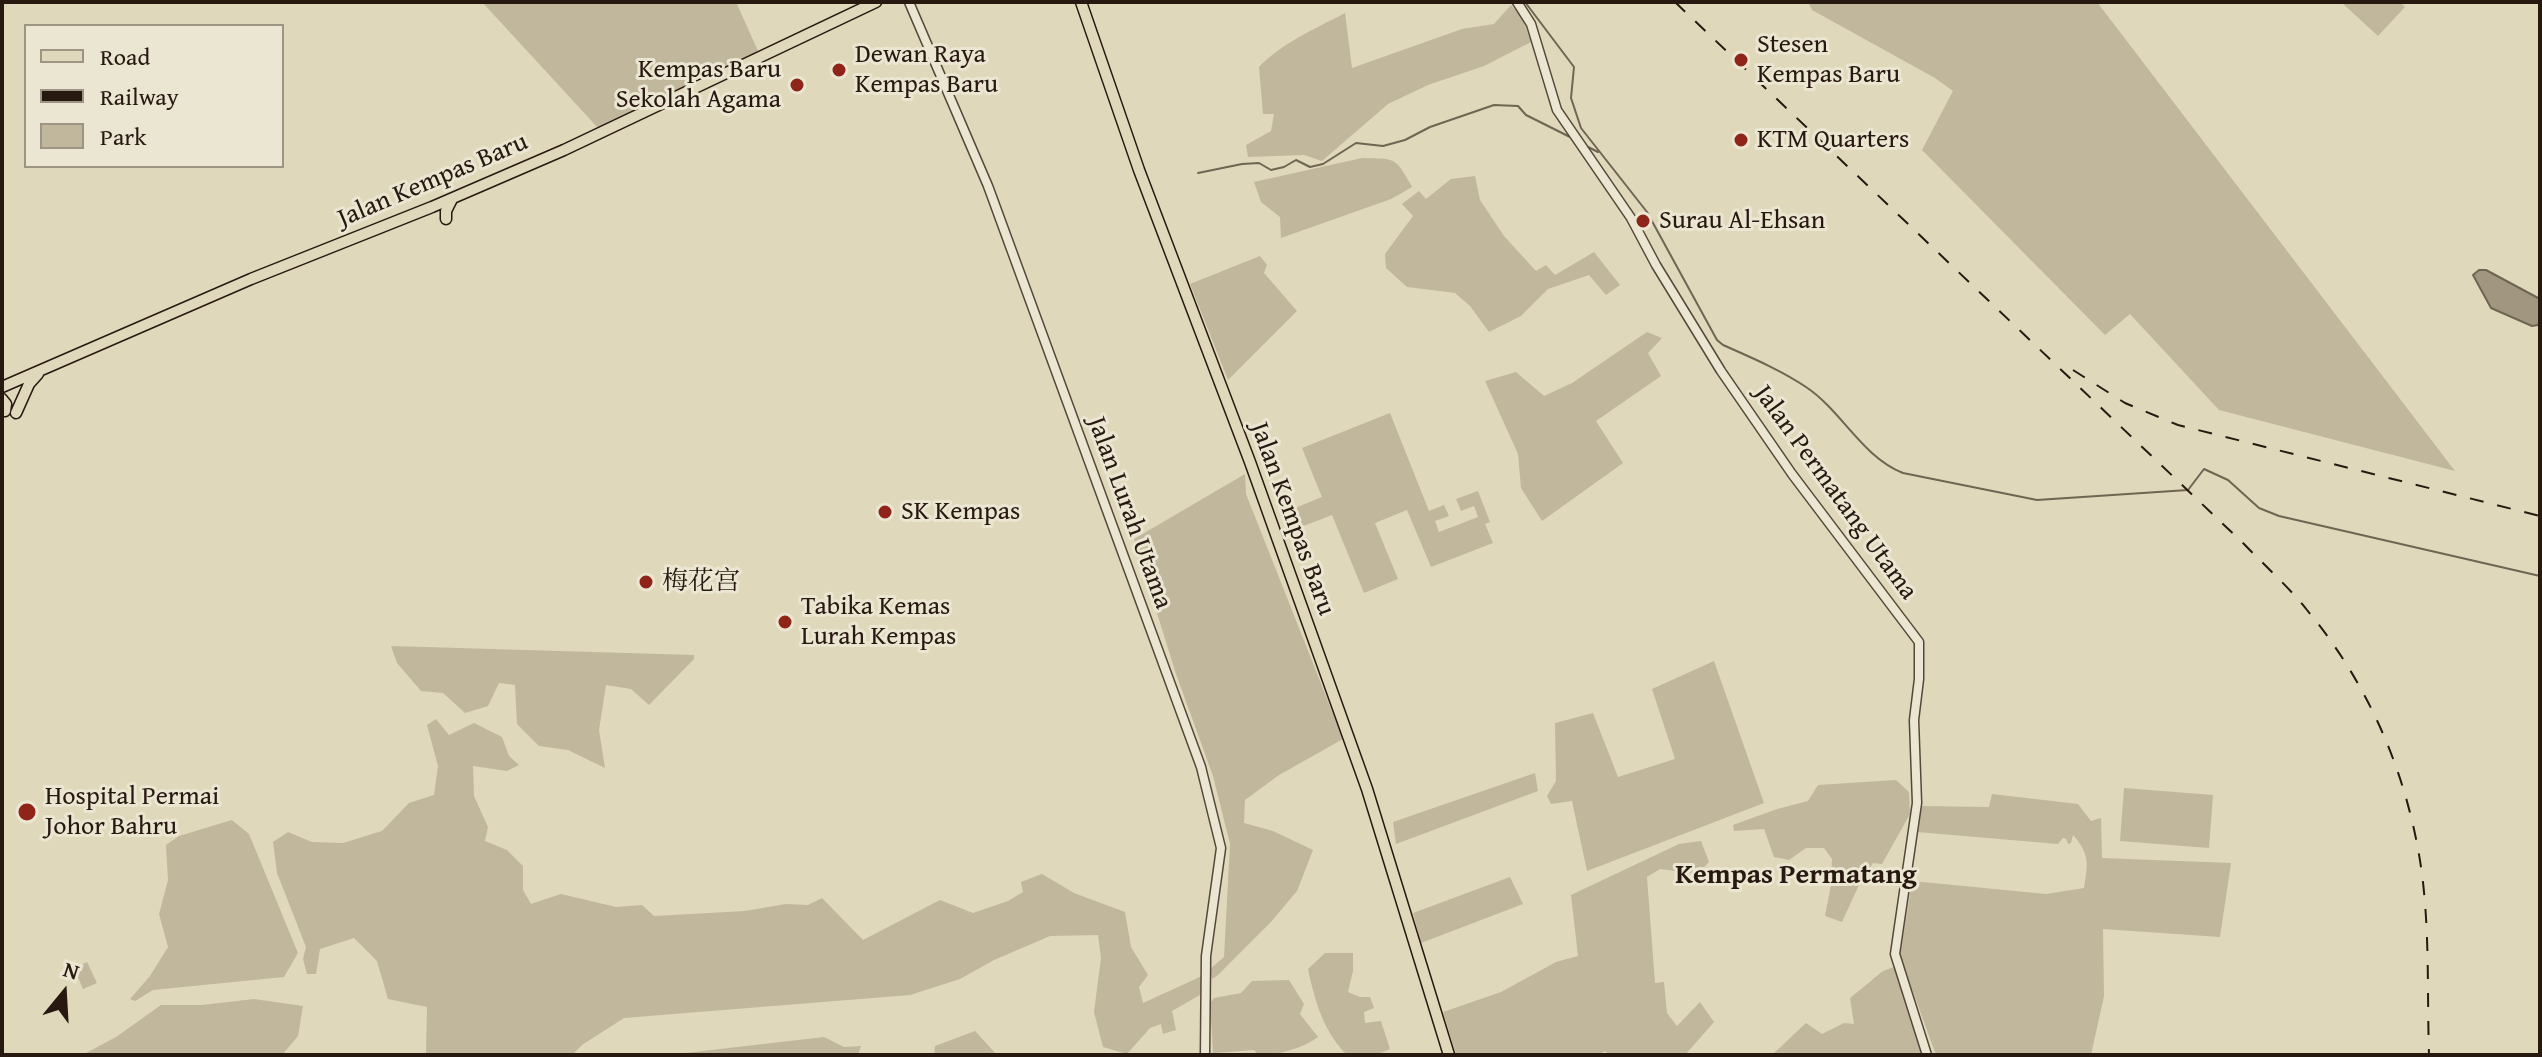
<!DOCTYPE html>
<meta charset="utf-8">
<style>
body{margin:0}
#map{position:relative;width:2542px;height:1057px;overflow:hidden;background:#e0d8ba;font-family:"Gentium Book Plus",serif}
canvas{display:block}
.frame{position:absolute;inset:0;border:4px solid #271810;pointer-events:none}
.legend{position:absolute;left:24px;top:24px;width:260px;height:144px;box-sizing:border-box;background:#ebe6d2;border:2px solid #9d9484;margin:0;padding:10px 14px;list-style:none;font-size:24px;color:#271810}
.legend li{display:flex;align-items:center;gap:16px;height:40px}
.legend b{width:40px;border:2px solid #9d9484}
.north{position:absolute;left:24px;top:953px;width:80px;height:80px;-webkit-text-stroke:6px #ebe6d2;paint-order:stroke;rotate:18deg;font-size:22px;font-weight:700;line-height:32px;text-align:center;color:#271810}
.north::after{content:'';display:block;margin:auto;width:28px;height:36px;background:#271810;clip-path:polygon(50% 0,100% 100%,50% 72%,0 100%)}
</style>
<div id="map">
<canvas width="2542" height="1057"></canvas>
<div class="frame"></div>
<ul class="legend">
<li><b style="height:10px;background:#e0d8ba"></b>Road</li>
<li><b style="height:10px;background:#271810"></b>Railway</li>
<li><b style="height:22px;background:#c1b79d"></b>Park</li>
</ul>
<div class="north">N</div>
</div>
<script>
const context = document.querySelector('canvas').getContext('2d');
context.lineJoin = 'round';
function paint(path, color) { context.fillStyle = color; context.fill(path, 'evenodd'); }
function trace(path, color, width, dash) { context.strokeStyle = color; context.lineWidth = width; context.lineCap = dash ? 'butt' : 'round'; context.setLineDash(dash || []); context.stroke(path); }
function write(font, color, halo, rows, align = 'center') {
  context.font = font + ' "Gentium Book Plus","Noto Serif SC",serif'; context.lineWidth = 6; context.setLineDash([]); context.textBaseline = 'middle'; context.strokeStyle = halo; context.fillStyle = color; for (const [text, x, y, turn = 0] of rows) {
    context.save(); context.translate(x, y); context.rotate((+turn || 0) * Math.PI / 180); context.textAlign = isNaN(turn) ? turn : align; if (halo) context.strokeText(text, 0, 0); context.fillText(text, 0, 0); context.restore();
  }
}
const green = new Path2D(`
 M482 2H736L758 51 599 129Z
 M1808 2H2097L2455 471 2219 410 2130 314 2105 335 1922 150 1953 91 1935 78 1812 10Z
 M2341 2H2400L2405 7 2378 36Z
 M1511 5 1522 17 1531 42 1484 66 1428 85 1388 104 1322 161 1304 155 1248 157 1246 145 1271 131 1274 114H1263L1259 67C1282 43 1315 29 1345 13L1352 68 1462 29 1494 24Z
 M1362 158C1396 159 1395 156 1412 187L1391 199 1281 238 1280 217 1261 202 1254 182Z
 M1475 176 1480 200 1504 236 1536 271 1546 265 1555 275 1594 252 1620 285 1606 295 1589 275 1548 289 1521 316 1489 332 1470 306 1455 293 1407 287 1386 268 1385 254 1413 216 1402 204 1419 191 1426 199 1451 179Z
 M1260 256 1267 265 1264 273 1297 311 1228 380 1190 284Z
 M1647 332 1662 338 1648 353 1661 376 1596 421 1623 463 1542 521 1521 488 1518 454 1485 381 1516 372 1544 396 1572 383Z
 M1390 413 1429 511 1444 505 1449 516 1435 521 1439 532 1478 517 1474 506 1461 511 1456 499 1478 491 1490 522 1485 524 1493 543 1431 567 1407 510 1375 523 1398 579 1364 593 1332 515 1288 532 1280 514 1322 497 1302 448Z
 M1245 474 1246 494 1343 739 1279 775 1245 800 1244 823 1273 831 1313 850 1297 891 1271 922 1218 975 1212 979 1210 969 1224 957 1230 844 1213 776 1176 674 1134 539Z
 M391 646 694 655V659L649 705 631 689 606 685 599 730 605 768 568 750 539 746 517 724 515 685 499 683 488 706 465 713 443 693 421 691 397 663Z
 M1714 661 1764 803 1587 871 1572 801 1551 804 1547 796 1556 781 1555 723 1593 713 1618 777 1675 759 1652 689Z
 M436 719 449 735 474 723 502 737 509 756 519 765 507 771 473 766 474 796 488 827 485 841 507 850 523 866V890L531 904 561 894 616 907 642 905 654 916 745 911 786 904 808 905 822 898 863 940 940 900 973 913 1008 901 1023 892 1021 882 1042 874 1074 893 1125 912 1131 947 1148 975 1139 987 1143 1003 1202 976 1200 995 1172 1011 1176 1030 1163 1034 1161 1024 1150 1028 1127 1054 1103 1047 1094 1012 1101 958 1098 935 1050 936 994 960 960 979 910 995 624 1018 582 1045 572 1055H426L427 1007 388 999 377 961 354 938 320 949 316 974H307L303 959 306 947 277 873 273 842 288 832 312 842 343 843 382 831 409 803 434 795 438 766 427 725Z
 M1535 773 1538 791 1396 844 1393 822Z
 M1896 780 1909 792 1910 814 1882 864 1873 863 1858 887 1842 922 1825 916 1831 885 1832 859 1824 848H1806L1789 860 1774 857 1764 829 1734 831 1733 825 1777 809 1808 801 1818 785Z
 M2124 788 2213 795 2209 848 2120 841Z
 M1992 794 2078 804 2091 821 2101 818 2102 858 2231 863 2220 937 2103 929 2104 996 2091 1055H1936L1900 956 1912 881 2046 894 2084 888C2088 864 2090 854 2073 835L2071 843 2068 844 2066 839 2063 838 2058 844 1917 832 1919 806 1989 807Z
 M232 820 249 834 298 953 284 977 153 990 135 1001 130 999 150 976 168 947 159 914 168 880 166 845 179 836Z
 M1701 841 1709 862 1697 874 1660 869 1647 877 1655 983 1664 982 1667 1013 1677 1026 1700 1002 1714 1022 1685 1055H1607L1606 1051 1597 1055H1456L1443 1012 1501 992 1556 962 1578 956 1571 895 1679 844Z
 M1510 877 1523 904 1421 943 1413 913Z
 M1325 953H1353V971L1348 992 1360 997H1370L1374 1008 1364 1012 1365 1023 1381 1021 1390 1049 1376 1055H1347C1323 1031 1315 1001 1308 969Z
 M87 962 97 983 83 989 74 968Z
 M1894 967 1924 1055H1772L1806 1023 1822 1034 1844 1023 1854 1024 1850 998 1883 971Z
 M1289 980 1304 1004 1300 1014 1318 1037C1302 1049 1277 1055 1258 1055L1254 1050 1213 1053 1210 1003 1214 998 1241 993 1252 981Z
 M254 999 303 1006 298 1036 282 1055H87L86 1053 116 1037 161 1005H202Z
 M975 1031 997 1055H934L935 1046Z
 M824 1037 844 1047 861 1046 858 1055H668Z`);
const water = new Path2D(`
 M2479 270H2486L2540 299V320L2538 325 2532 326 2491 308 2473 275Z`);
const stream = new Path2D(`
 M1525 2 1574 67 1571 98 1581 128 1647 212 1717 340 1723 345C1750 357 1781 370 1806 387 1842 411 1861 456 1903 473L2037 500 2188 490 2204 469 2228 480 2259 508 2279 516 2540 576
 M1586 146 1598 152
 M1198 173 1242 164 1259 163 1271 170 1284 167 1296 160 1310 167 1323 164 1356 143 1383 146 1405 140 1430 127 1494 105 1518 106 1526 115 1570 137`);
const minor = new Path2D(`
 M909 2 988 186 1201 767 1221 848 1206 956 1205 1055
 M1517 2 1531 24 1557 110 1631 218 1656 265 1721 371 1792 474 1919 642V679L1914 720 1917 803 1895 954 1927 1055`);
const major = new Path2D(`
 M1081 2 1139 170 1250 462 1367 789 1449 1055
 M446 219V211L452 199
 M2 387 251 279 432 207 564 150 876 2
 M2 399 6 404 5 411
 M16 413 29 384 38 374`);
const rail = new Path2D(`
 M1675 2 2244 544C2265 566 2288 586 2307 610 2368 683 2407 773 2421 867 2430 929 2427 993 2429 1055
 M2073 370 2125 403 2178 425 2540 516`);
const markers = [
 [1741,60,8,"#8f2418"],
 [839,70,8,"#8f2418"],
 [797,85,8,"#8f2418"],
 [1741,140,8,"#8f2418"],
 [1643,221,8,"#8f2418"],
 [885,512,8,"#8f2418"],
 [646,582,8,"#8f2418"],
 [785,622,8,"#8f2418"],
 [27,812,10,"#8f2418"]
];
const poiNames = [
 ["Stesen",1757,45],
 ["Kempas Baru",1757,75],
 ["Dewan Raya",855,55],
 ["Kempas Baru",855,85],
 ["Kempas Baru",781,70,"right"],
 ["Sekolah Agama",781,100,"right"],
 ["KTM Quarters",1757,140],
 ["Surau Al-Ehsan",1659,221],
 ["SK Kempas",901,512],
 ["梅花宫",662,582],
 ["Tabika Kemas",801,607],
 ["Lurah Kempas",801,637],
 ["Hospital Permai",45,797],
 ["Johor Bahru",45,827]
];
const streetNames = [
 ["Jalan Kempas Baru",433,181,-23],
 ["Jalan Permatang Utama",1835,493,54],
 ["Jalan Lurah Utama",1129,513,70],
 ["Jalan Kempas Baru",1292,519,70]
];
const neighbourhoodNames = [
 ["Kempas Permatang",1796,876]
];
paint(green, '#c1b79d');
paint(water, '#a19780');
trace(water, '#706453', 2);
trace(stream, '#706453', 2);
trace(minor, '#55483a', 11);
trace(major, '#271810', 13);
trace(minor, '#ebe6d2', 8);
trace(major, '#e0d8ba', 10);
trace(rail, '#271810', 2, [14, 14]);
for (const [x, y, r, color] of markers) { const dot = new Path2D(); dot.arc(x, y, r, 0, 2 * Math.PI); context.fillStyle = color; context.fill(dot); trace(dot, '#ebe6d2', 3); }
write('26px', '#271810', '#ebe6d2', poiNames, 'left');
write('26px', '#271810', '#ebe6d2', streetNames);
write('bold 28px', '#271810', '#ebe6d2', neighbourhoodNames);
</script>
